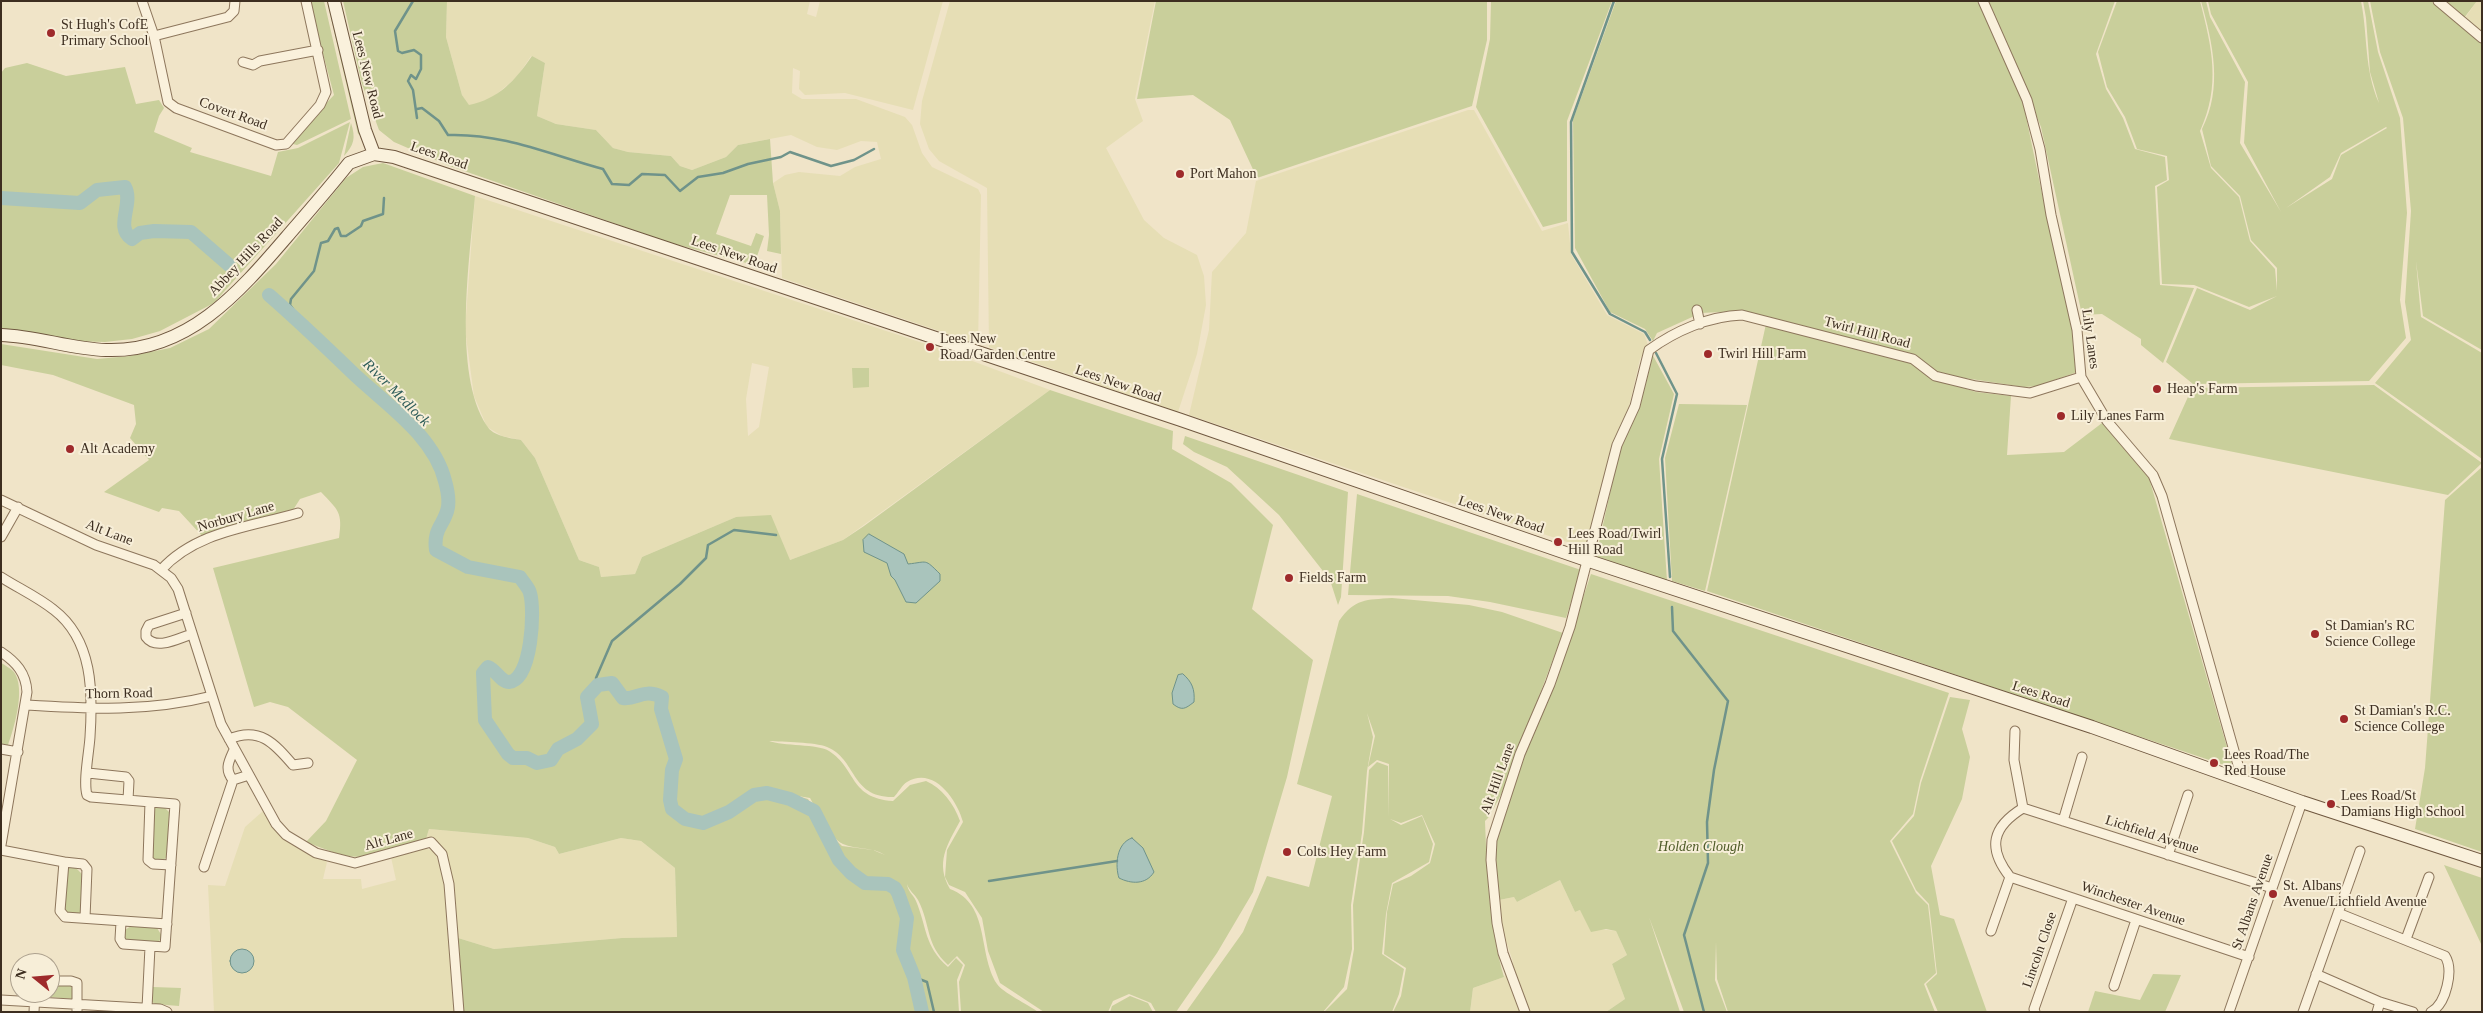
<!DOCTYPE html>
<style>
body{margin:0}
#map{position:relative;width:2483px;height:1013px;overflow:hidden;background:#f0e4c8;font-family:"Times New Roman",serif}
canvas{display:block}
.frame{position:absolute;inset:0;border:2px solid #3d2e20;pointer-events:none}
.north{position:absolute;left:10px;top:953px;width:50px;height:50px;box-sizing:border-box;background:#f7eed8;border:1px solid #ada18e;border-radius:50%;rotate:287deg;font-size:14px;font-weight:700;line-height:20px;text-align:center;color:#3d2e20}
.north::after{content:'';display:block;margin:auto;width:18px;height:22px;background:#9e2a2b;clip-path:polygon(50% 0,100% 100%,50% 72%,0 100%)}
</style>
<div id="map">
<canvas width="2483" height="1013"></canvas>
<div class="frame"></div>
<div class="north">N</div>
</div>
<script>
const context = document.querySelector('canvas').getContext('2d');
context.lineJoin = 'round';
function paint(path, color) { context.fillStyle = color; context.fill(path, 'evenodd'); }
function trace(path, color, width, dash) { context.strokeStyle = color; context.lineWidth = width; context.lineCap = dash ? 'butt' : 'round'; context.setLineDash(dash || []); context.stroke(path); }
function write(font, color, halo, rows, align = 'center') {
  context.font = font + ' "Times New Roman",serif'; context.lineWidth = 4; context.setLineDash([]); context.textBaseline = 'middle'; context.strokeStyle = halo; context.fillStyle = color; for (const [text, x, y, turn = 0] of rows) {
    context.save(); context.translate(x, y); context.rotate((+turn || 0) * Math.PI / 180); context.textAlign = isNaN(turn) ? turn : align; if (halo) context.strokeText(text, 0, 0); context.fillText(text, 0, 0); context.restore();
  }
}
const farmland = new Path2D(`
 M447 1H810L807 14 816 17 820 1H943L913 110 845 93 805 95 799 89 800 71 793 68 792 93 802 99H856L905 117 912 125 922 153 932 167 978 189 981 195 978 344 782 278 780 211 773 183 785 175 799 172 840 176 855 167 881 159 877 142 861 141 837 150 817 147 791 135 738 145 726 157 692 170 680 166 671 156 628 152 613 148 596 130 556 124 537 116 545 63 531 56 517 77 487 102 469 106 462 95 446 37Z
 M950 1H1155L1135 99 1143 121 1106 148 1144 220 1164 238 1197 255 1204 276 1206 305 1197 354 1178 412 989 347 987 188 939 161 929 149 920 124 922 101Z
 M2477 1H2482V47L2481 43 2460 25Z
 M1468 110H1474L1542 231 1568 223 1571 254 1607 315 1644 334 1648 345 1640 359 1629 407 1613 447 1588 549 1189 415 1209 330 1212 272 1246 233 1256 181Z
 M475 196 935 347 1050 390 843 540 790 560 736 517 642 557 635 574 601 577 599 567 579 560 535 458 521 440 502 436 487 427 474 396 465 329ZM752 363 769 367 759 427 748 436 746 399Z
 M263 811 271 825 283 837 327 862 323 879H361L362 889 396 880 391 857 421 848 434 850 446 882 454 1012H214L208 885 225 886 245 827Z
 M429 829 528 838 555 847 559 854 621 838 641 841 675 868 677 937 622 938 494 949 458 938 446 851 426 839Z
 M1560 880 1575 912 1580 910 1599 929 1616 931 1627 955 1612 964 1625 999 1606 1012H1470L1473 988 1504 977 1513 962 1499 919V900L1514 897 1517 902Z`);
const green = new Path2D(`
 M309 1H324L351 119 297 145 289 143 334 95Z
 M327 1H329L360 135 358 134Z
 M343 1H447L446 37 462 95 469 105C498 99 515 81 532 56L545 63 537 116 556 124 596 130 613 148 628 152 671 156 680 166 692 170 726 157 738 145 770 139 773 183 780 211 781 254 767 251 769 235 767 195H730L716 234 751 246 756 233 764 236 754 265 671 243 447 165 394 142 379 130 362 84Z
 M1156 1H1487V40L1472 106 1257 178 1230 120 1193 95 1137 99Z
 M1491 1H1612L1567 121V221L1543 227 1476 107 1490 39Z
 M1616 1H1977L2009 57 2024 107 2045 208 2070 308 2077 372 2038 386 2024 387 1938 374 1914 356 1740 311 1701 313 1657 333 1653 341 1645 329 1610 312 1575 248 1573 120Z
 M1988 1H2115L2096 54 2106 89 2123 118 2135 149 2165 157 2167 180 2155 186 2160 285 2194 288 2163 363 2141 345V339L2102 314 2082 315 2041 127Z
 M2117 1H2200C2212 48 2221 85 2200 131L2211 168 2239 197 2250 241 2275 269 2277 291V268L2251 240 2240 196 2211 166 2202 129C2223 88 2213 44 2201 1H2206L2210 17 2245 82 2240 143 2281 212 2244 143 2248 82 2211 14 2208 1H2361C2368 37 2364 69 2379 103L2370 72 2366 18 2363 1H2368L2378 52 2400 118 2407 213 2400 300 2406 338 2369 381 2193 384 2166 362 2197 288 2250 310 2277 296 2249 307 2194 285 2162 284 2157 187 2169 180 2167 156 2137 149 2125 117 2107 87 2098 52ZM2386 127 2387 128 2341 155 2332 179 2286 208 2330 177 2341 153Z
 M2370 1H2431L2481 43 2482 350 2423 316 2416 261 2421 317 2482 353V459L2375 383 2411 340 2405 302 2411 211 2403 118 2380 52Z
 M2444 1H2477L2464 18Z
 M27 63 66 76 125 67 136 104 159 100 164 108 159 116 154 132 192 148 190 152 271 176 278 152 298 148 350 122 339 163 214 303 160 331 132 339 105 342 73 341 1 329V73L5 68Z
 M351 123C356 138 354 145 344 156Z
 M383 163 475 196C470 257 452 373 487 426 493 436 510 438 521 440L535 458 579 560 599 567 601 577 635 574 642 557 736 517 771 515 790 560 843 540 864 526 1050 390 1173 431 1172 449 1231 483 1273 525 1252 609 1313 660 1287 777 1253 892 1217 953 1176 1012H1156L1151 1003 1129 994 1113 1001 1108 1012H1044L1000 983 988 951 982 918 965 892 949 885 945 877 947 850 963 822C957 800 934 766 907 782 902 785 898 793 894 797 850 798 857 759 827 747 815 742 783 742 769 741 782 746 819 744 829 751 857 769 849 798 893 801L910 785 926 781C942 788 954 804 960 821 947 845 935 863 950 889 991 905 977 952 997 984 1002 992 1029 1005 1038 1012H961L959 982 965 965 957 956 948 965C925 944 931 925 918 900 915 894 909 891 907 884 908 892 913 894 916 901 927 927 924 946 948 967L956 958 963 965 957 980 959 1012H463L458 938 494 949 622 938 677 937 675 868 641 841 621 838 559 854 555 847 528 838 429 829 426 839 362 857 343 856 306 842 326 821 357 760 288 707 270 702 254 707 213 568 339 538C343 512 338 510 321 492L300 499 293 510 246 522 203 537 179 511 162 508 159 512 104 492 149 460 130 438 136 424 134 405 53 375 1 365V344L97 359 130 356 170 348 209 329 276 264 346 178 363 167ZM798 796 810 798C818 812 828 837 843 844 856 850 871 846 885 855L873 850 842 846 830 834 808 799Z
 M1766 324 1910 362 1933 378 1976 392 2011 396 2007 455 2064 452 2102 423 2149 478 2233 768 1707 591Z
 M1651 352 1674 394 1659 459 1667 581 1596 556 1621 444Z
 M852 368H869V387L853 388Z
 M2374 385 2482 463 2448 495 2169 439 2192 388Z
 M1679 404 1747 405 1705 591 1672 581 1665 458Z
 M1185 436 1348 492 1341 597 1338 605 1330 580 1279 515 1227 467 1194 452 1183 444Z
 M2482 467V852L2415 829 2425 768 2445 500Z
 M1357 494 1581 570 1566 618 1490 602 1448 596 1348 595Z
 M1591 574 1949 693 1920 781 1913 814 1890 841 1916 893 1928 905 1936 973 1924 984 1935 1012H1728L1717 979 1716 942 1715 980 1727 1012H1684L1649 917 1680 1012H1606L1625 999 1612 964 1627 955 1616 931 1606 929 1591 932 1580 910 1575 912 1560 880 1517 902 1514 897 1499 900 1495 844 1525 753 1553 687Z
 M1392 598 1469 605 1502 612 1563 633 1503 791 1489 817 1485 821C1487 874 1489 926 1504 977L1473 988 1470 1012H1393L1401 996 1406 968 1384 954 1387 912 1393 884 1411 876 1430 863 1435 844 1422 815 1401 823 1390 819 1401 825 1422 816 1433 844 1429 862 1392 883 1386 914 1382 954 1404 969 1399 994 1392 1012H1324L1347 989 1354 949 1353 905 1364 832 1369 770 1377 762 1388 766V817L1389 764 1377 760 1368 767 1375 736 1367 713 1373 737 1367 771 1362 833 1351 905 1352 949 1344 987 1323 1012H1186L1243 932 1267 876 1309 887 1332 796 1297 784 1339 621C1355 598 1366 600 1392 598Z
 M1 663C5 665 11 669 14 672 26 689 14 728 8 745L1 744Z
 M1950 697 1970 700 1962 729 1970 757 1962 799 1931 866 1940 915 1954 919 1987 1012H1938L1926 984 1937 974 1929 904 1916 890 1892 841 1914 816 1921 783Z
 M155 808H165L169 812 168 856 162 861 152 858V812Z
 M2444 865 2482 878V946Z
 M69 867H75L82 874 81 910 78 915 68 914 64 910 66 870Z
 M131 926 157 928 162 936 158 943 129 942 125 938V930Z
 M2153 974 2181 975 2165 1012H2088L2095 991 2140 1000Z
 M50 984 71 986 74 991 73 999 38 996 37 993H50Z
 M153 987 181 988 179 1006 155 1004 152 1002Z
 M1130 996 1148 1003 1153 1012H1110L1112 1006Z`);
const water = new Path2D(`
 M869 534 904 554 908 564C928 562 924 558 940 574V581L916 603 906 602 895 580 891 576 887 563 864 552 863 540Z
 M1183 674C1192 682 1195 689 1194 702 1185 709 1182 711 1173 704L1172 693 1178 675Z
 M1132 838 1143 848 1154 872C1146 885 1131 884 1119 878 1115 866 1116 843 1132 838Z
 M230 961a12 12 0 1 1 24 0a12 12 0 1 1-24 0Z`);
const stream = new Path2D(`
 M413 1 395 31 398 51 402 53 414 50 421 55V69L416 79 411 75 408 81 413 90 417 118
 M1614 1 1571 122 1572 252 1610 314 1645 332 1650 340
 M417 109 422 108 439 121 448 135C503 133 551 155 603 169L612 184 629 185 642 174 665 175 680 191 698 177 723 173 748 164 781 157 790 152 831 166 854 160 874 149
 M292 314 293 309 290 305 291 299 314 271 321 243 328 241 335 229 338 228 341 236H346L361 226 363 221 383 214 384 198
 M1656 353 1677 394 1662 459 1670 577
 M1672 607 1673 631 1728 701 1714 770 1707 822 1708 863 1684 935 1704 1012
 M598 685 596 678 612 641 680 584 706 558 708 545 734 530 776 535
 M989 881 1117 861
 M914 977 927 982 934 1012`);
const river = new Path2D(`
 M1 198 80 203 97 190 125 187C134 204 114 227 132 239L140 233 154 231 191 232 229 265
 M269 295C299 321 327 348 355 375 387 405 434 436 445 481 447 488 449 500 448 507 445 525 433 527 436 550L468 567 520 577C523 582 529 588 530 593 535 609 532 680 509 682 501 682 496 670 488 667L483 673 485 720 508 754 513 758H527L537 763 551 760 558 749 577 739 592 724 587 697 598 685 612 683 623 698C637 700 643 688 662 697L661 709 676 759 672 770 670 800 672 809 685 819 703 823 729 812 754 795 767 793 790 799 814 811 839 860 851 873 865 883 888 884 895 888 898 893 907 918 903 950 914 977 922 1012`);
const street = new Path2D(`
 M142 1 154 36 168 102 176 108 276 145 286 144 320 105 326 92 306 1
 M1983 1 2027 100 2040 149 2051 215 2077 330 2081 377 2107 421 2153 475 2162 496 2242 779
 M2438 1 2482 38
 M154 36 228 17 234 11 235 1
 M243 62 253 65 260 61 318 50
 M1697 310 1700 324
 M1 500 96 545 154 565 171 578 178 589 221 724 276 824 286 835 316 853 355 863 431 842 442 854 449 884 459 1012
 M1 537 18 507
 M161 570C196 531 251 527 298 513
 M1 577C18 588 38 597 54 610 93 640 93 692 90 737 89 753 83 781 87 795L91 797 175 804 165 947 123 944 120 939 121 922
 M186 613 149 625 146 631V637C156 651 179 638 192 634
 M1 652C16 662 26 673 27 692L1 845
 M27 705C92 709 148 712 212 696
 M229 739C260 726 275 744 293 765L308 763
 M1 749 18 752
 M234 750C229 761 224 769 233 780L249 775
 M88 773 126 777 129 781 128 800
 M150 802 148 860 153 864 171 865
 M2023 808 2272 888
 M2063 821 2082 757
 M1 850 64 862 60 911 65 917 167 924
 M2168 855 2188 795
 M64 862 83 864 87 869 85 918
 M204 867 233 780
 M2010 877 2249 957
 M2338 913 2445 956C2454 970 2446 1004 2431 1012
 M1991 931 2010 877C1987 848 1992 827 2023 808L2014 760 2015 731
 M2406 939 2429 877
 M2316 974 2380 1002 2413 1012
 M50 981H71L77 983V1012
 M2114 986 2136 920
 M1 1000 160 1009 167 1012
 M147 1008 150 947
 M34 1012 35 993
 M1525 1012 1503 953 1497 923 1491 860 1492 840 1520 754 1550 684 1570 627 1617 445 1635 406 1649 350C1675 331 1709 316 1742 315L1913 359 1935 376 1976 386 2030 393 2081 377
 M2035 1012 2034 1009 2073 898
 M2229 1012 2302 802
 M2303 1012 2360 851
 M2377 1012 2380 1002`);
const secondary = new Path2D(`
 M334 1 365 130 374 154
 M1 335C36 336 71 349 106 350 189 353 241 290 290 233 310 210 330 187 349 163L374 154 394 157 1181 420 1589 561 2092 727 2302 802 2482 861`);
const markers = [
 [51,33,5,"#9e2a2b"],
 [1180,174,5,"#9e2a2b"],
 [930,347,5,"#9e2a2b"],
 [1708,354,5,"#9e2a2b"],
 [2157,389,5,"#9e2a2b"],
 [2061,416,5,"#9e2a2b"],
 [70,449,5,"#9e2a2b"],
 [1558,542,5,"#9e2a2b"],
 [1289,578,5,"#9e2a2b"],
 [2315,634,5,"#9e2a2b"],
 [2344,719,5,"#9e2a2b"],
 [2214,763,5,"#9e2a2b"],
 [2331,804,5,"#9e2a2b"],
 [1287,852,5,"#9e2a2b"],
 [2273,894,5,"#9e2a2b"]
];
const poiNames = [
 ["St Hugh's CofE",61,25],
 ["Primary School",61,41],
 ["Port Mahon",1190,174],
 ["Lees New",940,339],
 ["Road/Garden Centre",940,355],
 ["Twirl Hill Farm",1718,354],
 ["Heap's Farm",2167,389],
 ["Lily Lanes Farm",2071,416],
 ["Alt Academy",80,449],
 ["Lees Road/Twirl",1568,534],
 ["Hill Road",1568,550],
 ["Fields Farm",1299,578],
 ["St Damian's RC",2325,626],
 ["Science College",2325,642],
 ["St Damian's R.C.",2354,711],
 ["Science College",2354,727],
 ["Lees Road/The",2224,755],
 ["Red House",2224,771],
 ["Lees Road/St",2341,796],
 ["Damians High School",2341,812],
 ["Colts Hey Farm",1297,852],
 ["St. Albans",2283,886],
 ["Avenue/Lichfield Avenue",2283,902]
];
const streetNames = [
 ["Lees New Road",367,75,76],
 ["Covert Road",233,114,20],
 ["Lees Road",439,156,19],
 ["Lees New Road",734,255,19],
 ["Abbey Hills Road",246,257,-47],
 ["Twirl Hill Road",1867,333,15],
 ["Lily Lanes",2090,339,82],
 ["Lees New Road",1118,384,19],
 ["Lees New Road",1501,515,19],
 ["Norbury Lane",236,517,-16],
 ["Alt Lane",109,533,21],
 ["Thorn Road",119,694,-1],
 ["Lees Road",2041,695,18],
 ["Alt Hill Lane",1498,779,-70],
 ["Lichfield Avenue",2152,835,18],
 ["Alt Lane",389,840,-15],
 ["St Albans Avenue",2253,902,-71],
 ["Winchester Avenue",2133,904,19],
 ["Lincoln Close",2040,950,-71]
];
const parkNames = [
 ["Holden Clough",1701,847]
];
const waterNames = [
 ["River Medlock",396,393,45]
];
paint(farmland, '#e6deb5');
paint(green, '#c9cf9b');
paint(water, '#a9c4bc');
trace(water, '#6f938a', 1);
trace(stream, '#6f938a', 2.5);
trace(river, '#a9c4bc', 14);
trace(street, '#8d765c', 11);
trace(secondary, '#6f573f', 14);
trace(street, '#faf1dc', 9);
trace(secondary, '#faf1dc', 12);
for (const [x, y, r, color] of markers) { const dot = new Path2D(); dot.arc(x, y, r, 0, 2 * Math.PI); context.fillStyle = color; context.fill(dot); trace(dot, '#f7eed8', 2); }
write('14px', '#3d2e20', '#f7eed8', poiNames, 'left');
write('14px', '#3d2e20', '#f7eed8', streetNames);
write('italic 14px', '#4d5a26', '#f7eed8', parkNames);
write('italic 15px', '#2f5d5a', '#f7eed8', waterNames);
</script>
